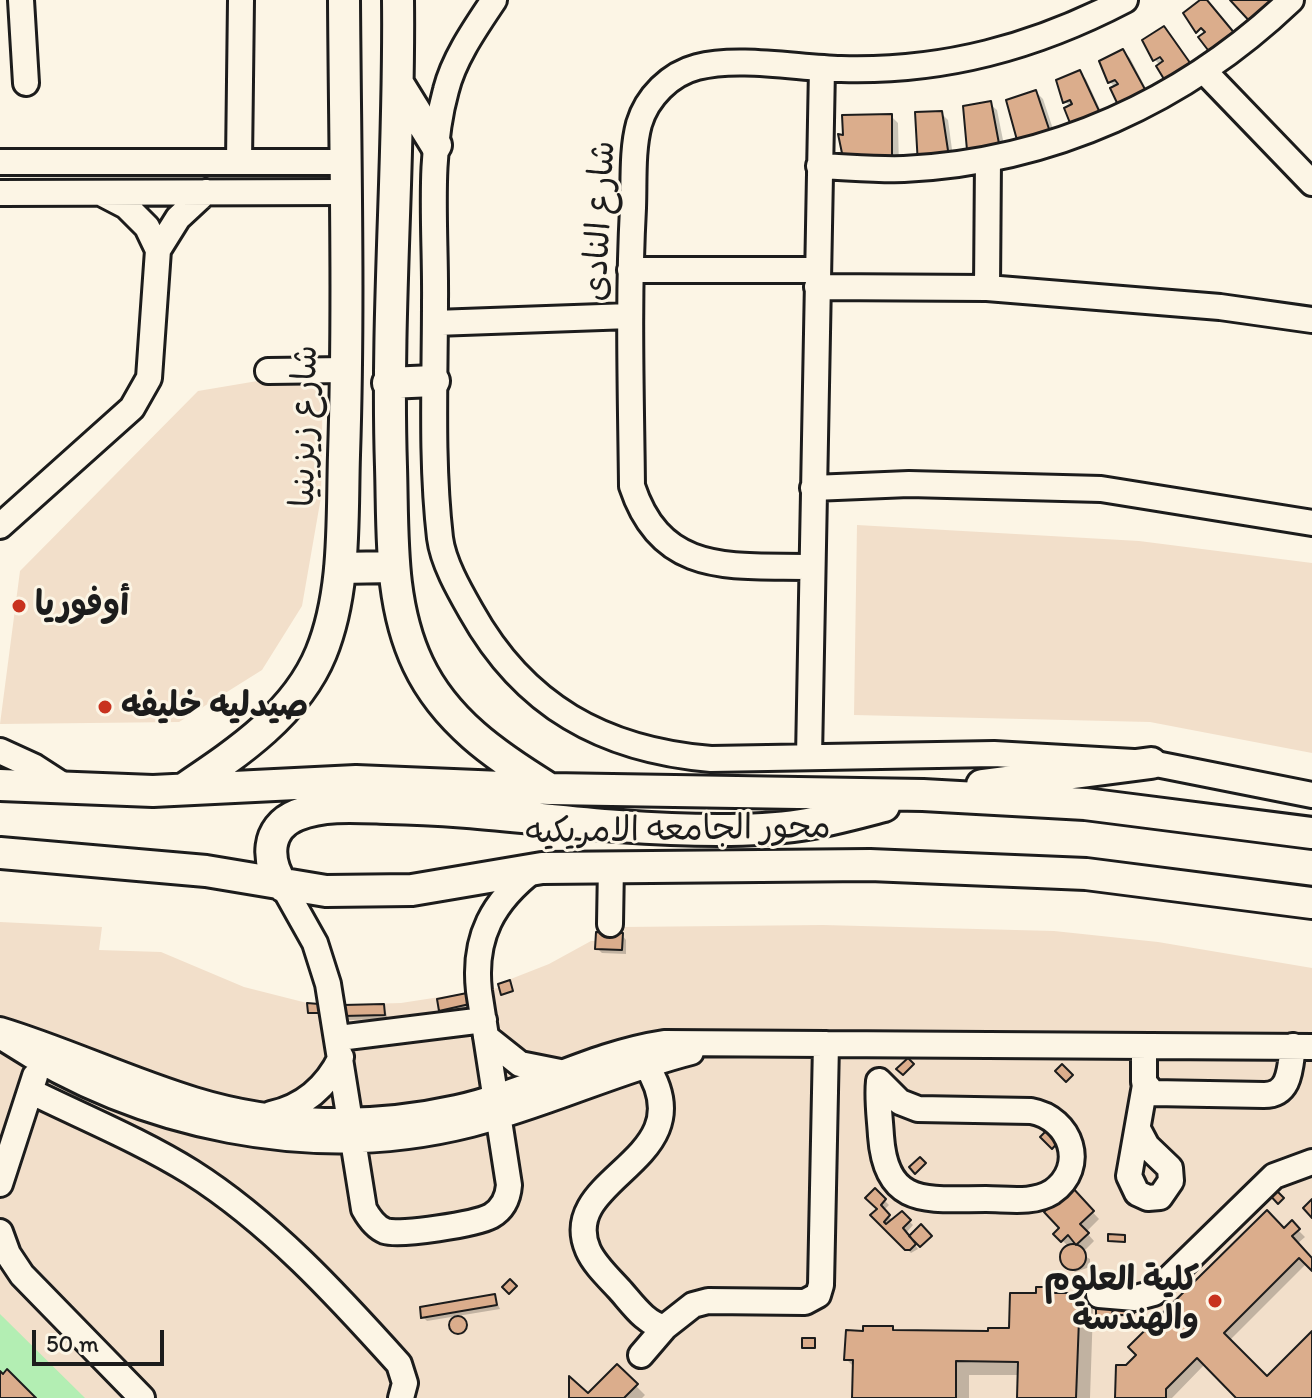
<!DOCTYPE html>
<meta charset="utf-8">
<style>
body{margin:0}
#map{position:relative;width:1312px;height:1398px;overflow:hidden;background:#fcf5e5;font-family:Itim,sans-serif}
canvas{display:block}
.scale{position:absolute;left:32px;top:1330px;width:132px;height:36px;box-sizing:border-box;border:4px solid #1c1c1c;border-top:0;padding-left:10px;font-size:24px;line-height:28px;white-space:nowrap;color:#1c1c1c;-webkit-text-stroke:6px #fcf5e5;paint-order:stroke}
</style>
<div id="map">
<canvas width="1312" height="1398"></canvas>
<div class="scale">50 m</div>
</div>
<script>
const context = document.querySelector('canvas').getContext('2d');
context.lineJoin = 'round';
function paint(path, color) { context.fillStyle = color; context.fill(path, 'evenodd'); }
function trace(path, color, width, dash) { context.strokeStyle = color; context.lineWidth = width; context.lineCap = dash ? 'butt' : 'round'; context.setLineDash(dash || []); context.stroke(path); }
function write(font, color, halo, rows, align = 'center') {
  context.font = font + ' Itim,"Playpen Sans Arabic",sans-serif'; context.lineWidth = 6; context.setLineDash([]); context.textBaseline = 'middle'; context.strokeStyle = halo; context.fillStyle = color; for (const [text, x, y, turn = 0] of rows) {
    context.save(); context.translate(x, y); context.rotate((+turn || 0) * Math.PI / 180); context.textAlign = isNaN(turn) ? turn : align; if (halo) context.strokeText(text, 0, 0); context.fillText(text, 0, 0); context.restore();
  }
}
const built = new Path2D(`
 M323 370 321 497 302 606 262 670 179 722 0 724 20 571 198 391Z
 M857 525 1139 541 1312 563V753L1150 722 854 715Z
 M0 922 102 927 99 950 161 952 244 987 307 1003 332 1005 401 1003 498 988V984L549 964 591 941H595L596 949 622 950 623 927 823 925 1054 931 1158 942 1312 968V1398H0Z`);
const green = new Path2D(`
 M0 1314 85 1398H0Z`);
const shadow = new Path2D(`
 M1164 28 1171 35 1198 74 1160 65 1155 60 1145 41Z
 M1123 51 1130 58 1152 100 1115 87 1110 82Z
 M1079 72 1086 79 1106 122 1064 102Z
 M1036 92 1043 99 1058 144 1042 153Z
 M990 104 997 110 1006 155 991 158Z
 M941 113 948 120 954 164 935 166Z
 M891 116 898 123 899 170 841 144Z
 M622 935 626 940V954L602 953 597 948Z
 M471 994 477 1007 445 1014 441 1010Z
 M384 1006 388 1019 349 1020 345 1016Z
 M1071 1189 1099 1219 1086 1232 1094 1241 1085 1250 1076 1241 1069 1247 1090 1259V1267L1075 1272 1062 1261V1252L1069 1247 1056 1234 1062 1228Z
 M875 1191 889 1205 883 1211 893 1221 902 1214 913 1225 906 1233 918 1249 911 1253 873 1215 879 1209Z
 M1284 1230H1298L1305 1237 1297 1244 1312 1260V1268L1307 1263 1229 1341 1267 1379 1312 1334V1398H1239L1205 1364 1172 1398H1116L1127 1367Z
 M1052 1289 1058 1295H1079L1093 1309 1090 1398H1019L1020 1375H969V1398H854V1367L846 1359 848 1332 892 1328 897 1332 990 1333 1011 1330 1038 1295Z
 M494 1296 500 1309 427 1321 423 1317Z
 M1132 1308 1136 1313 1134 1316 1098 1318Z
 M455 1320 467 1324 464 1334 452 1329Z
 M617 1367 645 1395 642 1398H571L588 1396Z`);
const building = new Path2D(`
 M1200 0H1207L1236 35 1211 54 1198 37 1205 32 1201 28 1196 33 1183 13Z
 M1230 0H1278L1253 25Z
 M1164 26 1193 67 1167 84 1156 66 1163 61 1160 57 1153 61 1142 40Z
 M1123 49 1147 93 1119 107 1110 88 1118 84 1115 80 1108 83 1099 61Z
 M1080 70 1101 115 1072 128 1064 108 1072 104 1070 100 1063 103 1056 80Z
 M1036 90 1052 138 1020 151 1006 100Z
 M991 101 1000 149 968 161 963 106Z
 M942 111 949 157 918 165 915 112Z
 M892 114V164L843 158 838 134 843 135 842 115Z
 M596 932 623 933 622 950 595 949Z
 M510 980 513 991 501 995 498 984Z
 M472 992 474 1003 439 1011 437 999Z
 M307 1003 319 1004 320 1013H308Z
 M384 1004 385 1015 343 1016V1005Z
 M908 1058 914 1064 903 1075 896 1069Z
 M1062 1064 1073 1075 1066 1082 1055 1071Z
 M1048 1129 1060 1140 1052 1149 1040 1137Z
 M920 1157 926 1163 915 1174 909 1167Z
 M1071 1186 1094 1211 1080 1224 1089 1233 1076 1245 1068 1235 1061 1242 1053 1234 1059 1228 1044 1212Z
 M1273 1187 1284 1198 1278 1204 1267 1192Z
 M875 1188 886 1199 881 1205 890 1215 884 1222 886 1224 902 1211 911 1220 903 1228 916 1244 910 1250H905L870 1215 877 1209 865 1198Z
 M1312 1199V1218L1303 1208Z
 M1267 1210 1284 1228 1292 1220 1300 1229 1292 1236 1312 1258V1271L1299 1258 1224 1333 1267 1376 1312 1331V1398H1236L1197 1358 1166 1389V1398H1115L1116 1365H1126L1136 1355 1128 1347Z
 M921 1224 932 1236 920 1247 909 1236Z
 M1108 1234 1125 1235V1242L1108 1241Z
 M1060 1257a13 13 0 1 1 26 0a13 13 0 1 1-26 0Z
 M510 1279 517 1286 509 1294 502 1287Z
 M1036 1287H1053V1293H1080L1076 1398H1017L1018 1362 956 1361V1398H852L853 1360H844L846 1330 863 1331V1326H893V1330L988 1331V1328H1009L1010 1293H1036Z
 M495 1294 497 1305 421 1318 420 1307Z
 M1096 1304 1113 1305 1112 1320 1096 1319Z
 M1113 1305 1133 1306 1136 1311 1132 1315H1112Z
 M449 1325a9 9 0 1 1 18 0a9 9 0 1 1-18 0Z
 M802 1338H815V1348H802Z
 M617 1364 638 1384 624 1398H569V1376L588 1393Z
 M7 1369 36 1398H0V1371L3 1374Z`);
const minor = new Path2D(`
 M21 0 26 83
 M494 0C476 27 454 58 446 90 427 158 436 232 435 302 435 379 431 461 440 538 443 562 459 590 471 611 524 706 603 750 711 759L994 754 1151 763 1312 795
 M1205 72 1312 183
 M0 162H345
 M239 162 241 0
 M819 166C847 167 876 170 904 169 1052 162 1185 101 1291 0
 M0 193 345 192
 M158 250 178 218 206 192
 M630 270H817
 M817 287 987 288 1220 307 1312 320
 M987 288 988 159
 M435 323 630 316
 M268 371 346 370
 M813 488 909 484 1101 489 1312 523
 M0 526 132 408 149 378 158 250 147 227 126 206 101 193
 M811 567C732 565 662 577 632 486 631 394 628 301 633 208 634 181 632 150 639 124 647 97 670 74 697 67 738 56 798 68 841 69 943 72 1035 47 1125 0
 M0 751 35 767 69 789
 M809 757 822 68
 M283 886 315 943 328 984 364 1209C369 1218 375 1227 385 1231 400 1236 476 1224 491 1216 503 1209 508 1198 509 1185L479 991C473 937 493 901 535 869
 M610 924 611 865
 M0 1030C66 1050 128 1080 194 1100 278 1126 371 1127 457 1108 529 1092 591 1054 664 1043L1312 1047
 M486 1037 520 1064 560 1072
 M339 1038 484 1020
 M5 1039C140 1128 313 1164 471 1124 546 1105 616 1071 691 1052
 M1144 1047V1082L1153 1093 1264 1095C1291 1095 1290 1067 1293 1046
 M646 1065C708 1161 556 1176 588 1250 594 1264 608 1277 619 1289 631 1302 646 1325 665 1327L693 1305 708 1301 805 1302 818 1295 821 1285 826 1044
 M879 1081 900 1102 918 1109 1031 1111C1071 1118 1088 1167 1052 1192 1033 1204 1007 1199 986 1199 928 1199 886 1208 881 1136 880 1118 877 1099 879 1081Z
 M32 1092C85 1118 141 1141 191 1172 270 1222 337 1295 399 1364L405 1383 401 1398
 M271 1114C303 1107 327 1086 341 1057
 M1138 1129 1147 1146 1170 1168 1171 1181 1160 1197 1148 1198 1137 1193 1129 1176 1145 1085
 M0 1184 35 1076
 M0 1232 8 1254 22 1275 142 1398
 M1099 1295 1135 1298 1154 1293 1274 1176 1312 1162
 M641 1355 665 1327`);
const major = new Path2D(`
 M398 0C400 156 386 312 391 467 393 534 389 603 418 664 445 721 496 756 548 788
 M399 85 436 145
 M388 383 434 381
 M340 568 393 567
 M0 785 153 791 356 781 550 789 923 795 1085 804 1312 833
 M982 785 1151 763
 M185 788C237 753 296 714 321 653 346 592 342 520 344 455 349 304 345 152 344 0
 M0 853 206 871 326 891 412 890 542 868 870 865 1086 874 1312 903
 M283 886C266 861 265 828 297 815 325 804 358 807 388 808 465 809 541 820 618 826 673 830 748 833 801 825 829 821 857 813 884 806`);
const markers = [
 [19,606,8,"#c8321e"],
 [105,707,8,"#c8321e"],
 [1215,1301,8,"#c8321e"]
];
const streetNames = [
 ["شارع النادى",601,221,-87],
 ["شارع زيزينيا",306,426,-89],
 ["محور الجامعه الامريكيه",678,831,-1]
];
const poiNames = [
 ["أوفوريا",35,606],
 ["صيدليه خليفه",121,707],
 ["كلية العلوم",1199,1281,"right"],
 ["والهندسة",1199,1320,"right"]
];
paint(built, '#f2dfca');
paint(green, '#b3eeb3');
paint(shadow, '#0003');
paint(building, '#dbad8c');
trace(building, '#1c1c1c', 2);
trace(minor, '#1c1c1c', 30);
trace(major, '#1c1c1c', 36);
trace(minor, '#fcf5e5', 24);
trace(major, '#fcf5e5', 30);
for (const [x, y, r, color] of markers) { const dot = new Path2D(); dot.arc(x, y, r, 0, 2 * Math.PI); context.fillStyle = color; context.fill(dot); trace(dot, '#fcf5e5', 3); }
write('34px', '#1c1c1c', '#fcf5e5', streetNames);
write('bold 34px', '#1c1c1c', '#fcf5e5', poiNames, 'left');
</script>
